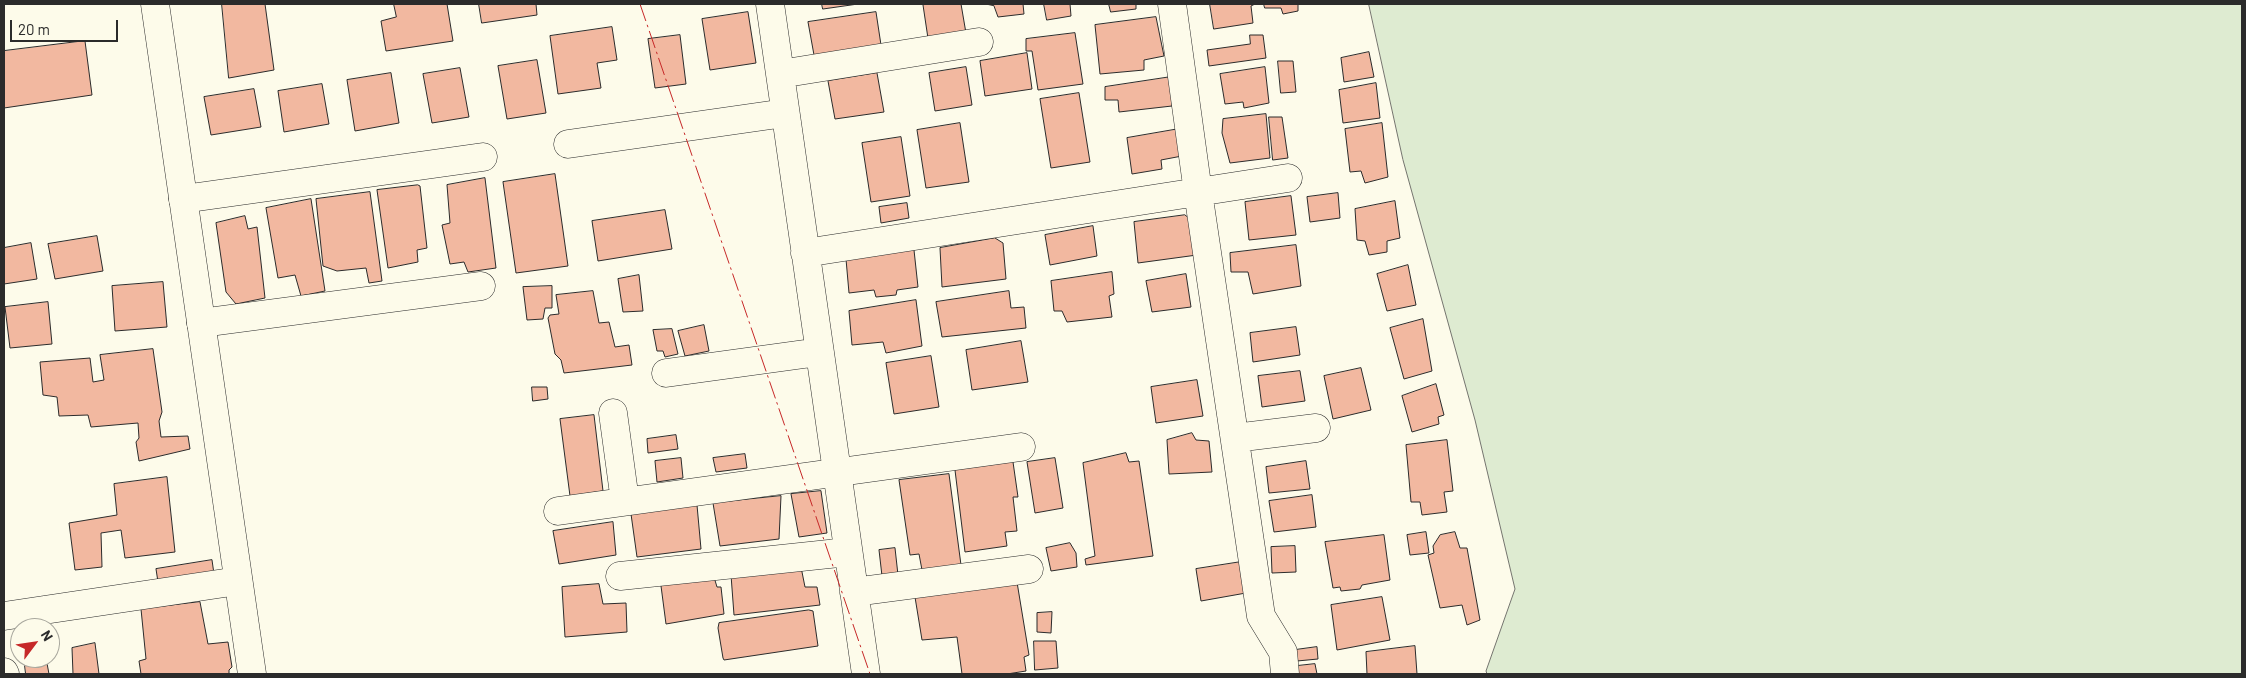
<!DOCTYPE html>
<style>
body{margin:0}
#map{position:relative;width:2246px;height:678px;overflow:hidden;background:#fdfbea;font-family:Barlow,sans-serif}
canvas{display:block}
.frame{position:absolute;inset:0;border:5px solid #2b2b2b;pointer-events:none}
.north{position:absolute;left:10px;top:618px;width:50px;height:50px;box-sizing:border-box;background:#fdfbea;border:1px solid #a9a89e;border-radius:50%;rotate:59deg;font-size:14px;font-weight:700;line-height:20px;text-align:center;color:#2b2b2b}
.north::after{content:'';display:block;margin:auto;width:18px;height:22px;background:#c62828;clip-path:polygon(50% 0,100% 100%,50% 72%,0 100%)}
.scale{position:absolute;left:10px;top:20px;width:108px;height:22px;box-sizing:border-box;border:2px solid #2b2b2b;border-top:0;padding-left:6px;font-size:15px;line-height:18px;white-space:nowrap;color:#2b2b2b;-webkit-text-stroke:4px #fdfbea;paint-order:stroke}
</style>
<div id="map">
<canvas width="2246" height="678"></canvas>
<div class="frame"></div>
<div class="north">N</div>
<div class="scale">20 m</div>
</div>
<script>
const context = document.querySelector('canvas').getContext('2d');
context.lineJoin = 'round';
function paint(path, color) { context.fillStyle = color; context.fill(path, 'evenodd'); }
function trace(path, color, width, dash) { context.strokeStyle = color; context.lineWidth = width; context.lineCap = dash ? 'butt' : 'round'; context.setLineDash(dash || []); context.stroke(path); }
const green = new Path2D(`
 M1369 4H2242V674H1487L1486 671 1515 589 1475 420 1403 160Z`);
const building = new Path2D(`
 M222 4H265L274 70 229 78Z
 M394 4H447L453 41 386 51 381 21 396 17Z
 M479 4H536L537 15 482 23Z
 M822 4H858L823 9Z
 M934 4H961L967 39 929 45 923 5Z
 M986 4H1023L1024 14 998 17 994 6Z
 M1044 4H1070L1071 16 1047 20Z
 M1109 4H1136V9L1111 12Z
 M1210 4H1255L1251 6 1253 23 1214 29Z
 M1264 4H1298V11L1283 14 1281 8H1265Z
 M748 12 756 63 710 70 702 19Z
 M876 12 881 45 814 55 808 22Z
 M1156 17 1164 56 1144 60V70L1100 74 1095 25Z
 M612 27 617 60 597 63 601 88 558 94 550 36Z
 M1075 33 1083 84 1038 90 1032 51H1026V39Z
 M680 35 686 84 655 88 648 39Z
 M1250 35H1263L1266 58 1209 66 1207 50 1250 44Z
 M85 41 92 95 4 108V51Z
 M1369 52 1374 77 1344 82 1341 58Z
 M1027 53 1032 89 985 96 980 61Z
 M537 60 546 113 507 119 498 66Z
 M1278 61H1293L1296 92 1281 93Z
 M966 67 972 105 935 111 929 73Z
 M1265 67 1269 103 1244 108 1243 102 1225 104 1220 74Z
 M460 68 469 117 432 123 423 74Z
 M391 73 399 123 355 131 347 80Z
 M877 73 884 112 835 119 828 81Z
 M1171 77 1172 106 1119 112 1118 100H1105V87Z
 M1376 83 1380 118 1343 123 1339 90Z
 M322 84 329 124 284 132 278 91Z
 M254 89 261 127 211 135 204 97Z
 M1079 93 1090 162 1051 168 1040 99Z
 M1266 114 1270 158 1230 163 1222 133 1223 119Z
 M1269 117H1282L1288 158 1273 160Z
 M960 123 969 182 926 188 917 130Z
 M1382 123 1388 177 1365 183 1361 171 1350 172 1345 129Z
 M1179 129 1182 156 1161 160 1162 169 1132 174 1127 138Z
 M901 137 910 196 871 202 862 143Z
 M555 174 568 266 516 273 503 182Z
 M485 178 496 268 468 272 464 262 450 264 442 225 450 223 447 185Z
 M418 185 420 186 427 248 417 250 418 262 388 268 377 190Z
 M370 192 382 281 369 283 366 268 337 271 323 266 316 199Z
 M1338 193 1340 218 1310 222 1307 197Z
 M1291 196 1296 235 1249 240 1245 202Z
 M311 199 325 291 301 296 295 275 278 278 266 208Z
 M1395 201 1400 238 1387 241V252L1369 255 1365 241 1357 240 1355 209Z
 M907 203 909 218 881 223 879 207Z
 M665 210 672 249 598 261 592 221Z
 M1185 215 1194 222 1197 255 1138 263 1134 222Z
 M245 216 248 229 257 227 265 298 236 304 226 292 216 223Z
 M1093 226 1097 256 1050 265 1045 235Z
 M97 236 103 271 55 279 48 244Z
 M995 238 1003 243 1006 279 942 287 940 248Z
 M31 243 37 279 4 284V248Z
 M1296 245 1301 286 1253 294 1248 272H1231L1230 253Z
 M914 250 918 287 897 290 896 295 876 297 874 290 849 293 846 259Z
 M1408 265 1416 305 1387 311 1377 274Z
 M1112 272 1114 294 1109 296 1112 317 1067 322 1062 311H1054L1051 281Z
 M1186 274 1191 307 1152 312 1146 281Z
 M639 275 643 311 623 312 618 279Z
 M163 282 167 327 115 331 112 286Z
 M552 286V308H545L543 319 527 320 523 287Z
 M593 291 599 323 609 322 615 347 629 345 632 365 564 373 561 360 555 354 548 318 550 315 559 314 556 295Z
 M1009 291 1011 308 1024 307 1026 328 942 337 936 302Z
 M916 300 922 346 886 353 883 342 852 345 849 311Z
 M48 302 52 344 10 348 5 307Z
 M1423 319 1432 371 1404 379 1390 328Z
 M704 325 709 351 685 356 678 331Z
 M1296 327 1300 355 1253 362 1250 333Z
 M672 329 678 354 665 357 663 351H657L653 330Z
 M1021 341 1028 382 972 390 966 350Z
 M153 349 162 412 159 421 161 437 188 436 190 449 139 461 136 442 139 438 138 423 91 427 88 415 59 416 57 397 43 395 40 362 90 358 93 382 104 380 100 355Z
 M931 356 939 407 894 414 886 363Z
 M1361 368 1371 410 1333 419 1324 376Z
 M1300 371 1305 401 1262 407 1258 376Z
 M1197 380 1203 416 1156 423 1151 387Z
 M1436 384 1444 415 1438 417 1439 424 1412 432 1402 396Z
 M532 387H547L548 399 533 401Z
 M594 415 603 491 570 496 560 419Z
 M1192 433 1196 440 1209 441 1212 472 1169 474 1167 440Z
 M676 435 678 449 648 453 647 439Z
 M1447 440 1453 491 1444 492 1447 512 1422 515 1420 502H1411L1406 445Z
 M1126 453 1129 462 1139 461 1153 556 1086 565 1085 559 1095 556 1083 463Z
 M745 454 747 468 716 472 713 458Z
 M681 458 683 478 657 482 655 461Z
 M1055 458 1063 508 1035 513 1027 462Z
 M1306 461 1310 489 1269 493 1266 467Z
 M1013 462 1018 497H1013L1017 531 1005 532 1007 546 965 552 955 470Z
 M949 474 961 565 922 570 919 554 910 555 899 480Z
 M167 477 175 552 125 558 121 530 101 533 102 567 75 570 69 523 117 515 114 484Z
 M821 491 827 533 799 537 791 494Z
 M1312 495 1316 527 1274 532 1269 501Z
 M781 496 779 539 720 546 713 503Z
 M697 505 701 549 637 557 631 514Z
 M613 522 616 555 559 564 553 531Z
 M1426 532 1429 553 1410 555 1407 535Z
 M1455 532 1460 548H1467L1480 620 1467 625 1462 605 1440 608 1428 555 1434 553 1433 546 1440 535Z
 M1384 535 1390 580 1362 585 1360 589 1341 591 1340 587 1333 588 1325 542Z
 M1070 543 1076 553 1077 567 1051 571 1046 548Z
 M1295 546 1296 572 1272 573 1271 547Z
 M895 548 898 575 882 576 879 550Z
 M212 560 214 574 158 582 156 569Z
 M1241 562 1246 593 1201 601 1196 569Z
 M801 567 805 587H817L820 605 734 615 731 575Z
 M714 577 717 587H721L724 614 666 624 661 586 663 582Z
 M1017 582 1029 655 1024 657 1026 671 1007 674H962L957 637 922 640 915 597Z
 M599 584 603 604 626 603 627 632 565 637 562 587Z
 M1382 597 1390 640 1337 650 1331 605Z
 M200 602 208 644 228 642 232 667 229 670V674H141L139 661 146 659 141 609Z
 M809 610 813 611 818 646 724 660 723 658 718 628 719 623Z
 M1052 612 1051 633 1037 632V613Z
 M1034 641H1056L1058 668 1035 670Z
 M95 643 99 674H73L72 648Z
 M1415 646 1417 674H1367L1366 652Z
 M1317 647 1318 659 1297 661 1295 650Z
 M24 658H46L49 674H26Z
 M1315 664 1317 674H1298L1297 666Z`);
const street = new Path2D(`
 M770 4 866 674
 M1172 4 1198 192 1261 616 1283 652 1285 674
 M780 74 979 42
 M568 144 785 113
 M183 199 483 157
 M805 253 1288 178
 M201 323 481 286
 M666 373 819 352
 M613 413 625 501
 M1235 438 1316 428
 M558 511 1021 447
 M620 576 848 552
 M854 592 1029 569
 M4 616 238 581
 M4 672 5 674`);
const secondary = new Path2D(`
 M155 4 252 674`);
const power = new Path2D(`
 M640 4 870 674`);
paint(green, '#deebd1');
trace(green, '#74746e', 1);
paint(building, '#f2b8a0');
trace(building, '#2b2b2b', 1);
trace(street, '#2b2b2b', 29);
trace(secondary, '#2b2b2b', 29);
trace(street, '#fdfbea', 28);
trace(secondary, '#fdfbea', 28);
trace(power, '#c62828', 1, [18, 4, 2.5, 4]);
</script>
